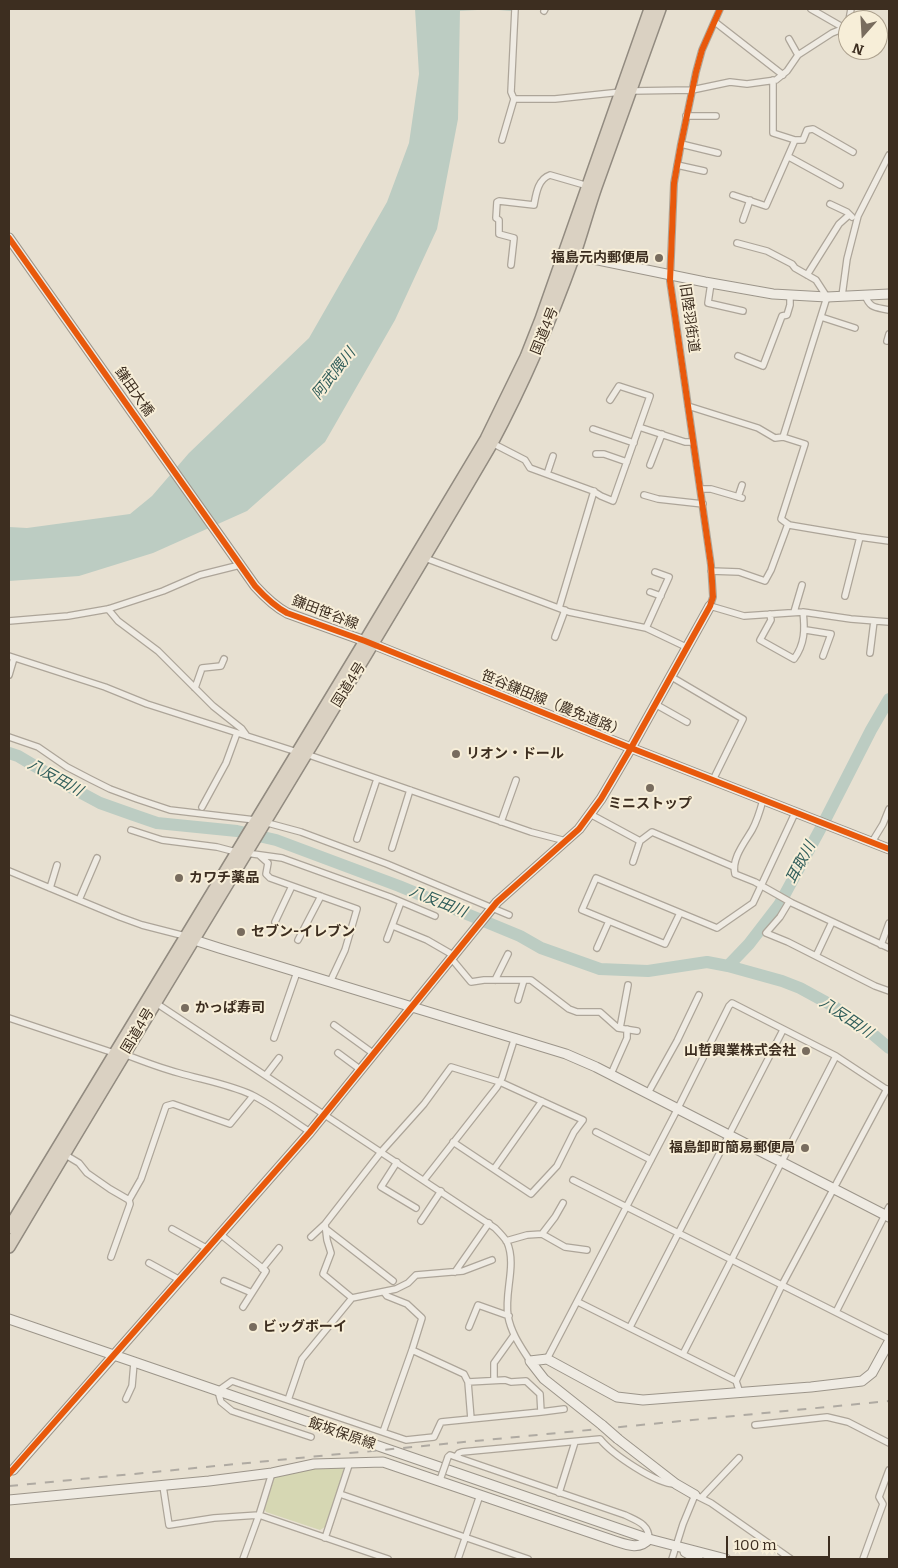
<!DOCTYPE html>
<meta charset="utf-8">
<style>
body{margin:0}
#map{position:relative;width:898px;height:1568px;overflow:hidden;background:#e7e0d1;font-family:Bitter,serif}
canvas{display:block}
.frame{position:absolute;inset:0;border:10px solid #3d2e20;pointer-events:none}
.north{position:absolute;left:838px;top:10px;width:50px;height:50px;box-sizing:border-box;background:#f7eed8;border:1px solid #ada18e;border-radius:50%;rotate:199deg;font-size:14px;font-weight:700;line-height:20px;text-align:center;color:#3d2e20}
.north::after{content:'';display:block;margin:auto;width:18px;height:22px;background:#786c5e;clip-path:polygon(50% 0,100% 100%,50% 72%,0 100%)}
.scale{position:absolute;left:726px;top:1536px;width:104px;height:22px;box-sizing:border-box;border:2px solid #3d2e20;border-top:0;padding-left:6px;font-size:15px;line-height:18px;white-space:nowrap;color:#3d2e20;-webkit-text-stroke:4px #f7eed8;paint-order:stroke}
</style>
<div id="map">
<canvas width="898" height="1568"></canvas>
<div class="frame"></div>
<div class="north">N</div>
<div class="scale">100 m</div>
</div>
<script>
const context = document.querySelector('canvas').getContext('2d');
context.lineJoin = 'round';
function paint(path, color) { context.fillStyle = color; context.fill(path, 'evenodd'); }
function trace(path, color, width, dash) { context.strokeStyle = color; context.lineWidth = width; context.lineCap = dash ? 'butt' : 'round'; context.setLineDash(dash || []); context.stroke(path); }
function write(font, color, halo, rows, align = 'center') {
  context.font = font + ' Bitter,"Noto Sans JP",serif'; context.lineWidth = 4; context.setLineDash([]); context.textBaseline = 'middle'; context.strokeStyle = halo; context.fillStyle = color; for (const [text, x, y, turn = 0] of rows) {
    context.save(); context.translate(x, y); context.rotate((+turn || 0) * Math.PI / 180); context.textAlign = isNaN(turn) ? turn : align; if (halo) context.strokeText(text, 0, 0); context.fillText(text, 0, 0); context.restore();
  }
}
const green = new Path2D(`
 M342 1466 344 1469 325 1527 320 1530 266 1512 264 1508 275 1476 318 1467Z`);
const water = new Path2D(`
 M415 9H460L458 119 437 229 395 320 325 442 247 511 153 553 79 576 9 581V527L27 528 130 514 152 496 189 453 309 338 387 202 409 143 419 74Z`);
const stream = new Path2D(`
 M499 9 511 10
 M457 10 477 9`);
const river = new Path2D(`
 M9 753 18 756 72 788 100 803 131 814 157 823 237 831 276 840 399 886 520 936 541 948 600 969 648 971 707 962 728 966 782 981 800 988 833 1006 863 1026 889 1048
 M728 966 749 944 779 905 823 824 871 730 889 699`);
const street = new Path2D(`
 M720 9 702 50 696 72 681 144 674 183 670 281 711 565 713 597 710 606 744 616 803 612 851 619 889 622
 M811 9 844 28
 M544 11 545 9
 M849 20 851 9
 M715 22 783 75
 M789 39 798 55
 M773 80V133L795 140H803L807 130 813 129 853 152
 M631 91 692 90 730 82 747 84 776 80 787 71 798 55 832 33 847 27 848 23
 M514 99H555L621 92
 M686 116H716
 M502 140 514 99 511 92 515 9
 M681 144 718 153
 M789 157 840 185
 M677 165 704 171
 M733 195 766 206 795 140
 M830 204 847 212 852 217
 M743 220 750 200
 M737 243 767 251 792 264 795 268 816 280 827 297 783 437 805 444 781 519 789 525 860 537 889 541
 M511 265 514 238 499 234V220L496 218 497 202 499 201 534 205C536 194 538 179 550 175L588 186
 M807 275 839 224 849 215
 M711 283 708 303 743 311
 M865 295C870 309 876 307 889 310
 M842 296 847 259 858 216 889 155
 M821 317 855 328
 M887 341 889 334
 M738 356 763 366 782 316 787 315 790 305V295
 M688 406 758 428 775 438 783 437
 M639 427 685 442H693
 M593 429 634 443
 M492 443 525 460 530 468 593 491 601 496 613 501 650 396 619 386 610 400
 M596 454H604L627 462
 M650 465 662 434
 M547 474 553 456
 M701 489H711L742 498
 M644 495 658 499 703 504
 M738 497 742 485
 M425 558 569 612 646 628 686 647
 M711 571 739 572 765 581 771 570 788 524
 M650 592 661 596
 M845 596 860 537
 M559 608 594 491
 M108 609 118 621 158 651 213 706 242 729 247 736
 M794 612 802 585
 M770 614 771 620 760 640 794 659C805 644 805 629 803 612
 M9 621 68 616 108 609 163 591 200 575 240 565
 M646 628 669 577 655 572
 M806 630 831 634 823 656
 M555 637 565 610
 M870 653 874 621
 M9 656 105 687 147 704 297 752
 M9 675 14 658
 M670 676 743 719 713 780
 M195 688 202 668 221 666 224 659
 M655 704 687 722
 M9 737 38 747 67 767 90 779 110 789 137 799 170 810 255 820
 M306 754 531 832 566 841
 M763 800C760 811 757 821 752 830 745 842 731 859 735 874L755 882 792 903 889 948
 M202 807 226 763 237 733
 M590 814 640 841 652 832 734 867
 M264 822 301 832 387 864 509 915
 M501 822 516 780
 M131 830 162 840 217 847 236 852
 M357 839 377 779
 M872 842 883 824 889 809
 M392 848 410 790
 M246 853 282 858 390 897 435 916
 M259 855 268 863 266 874 270 878 357 909 345 950 330 982
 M633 862 640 841
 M9 871 120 917 142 925 185 936
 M50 888 57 865
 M79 900 97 858
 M789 902 780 917 766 933 788 942 875 986 889 991
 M680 913 665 944 582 910 596 878 717 928 753 903 795 813
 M275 922 292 886
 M393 926 427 940 453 955
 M387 939 401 902
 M298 940 321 896
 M881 945 889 923
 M597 948 609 921
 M816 956 832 922
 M451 958 471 982 484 980H531L569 1009 577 1012H600L618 1028 637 1031
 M495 980 508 954
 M518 1000 524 980
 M156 1003 495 1228C499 1232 504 1237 507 1242 517 1265 504 1292 508 1316 511 1333 521 1347 530 1361
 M9 1018 114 1053
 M334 1025 374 1054
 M620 1028 628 985
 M274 1038 297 972
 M338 1053 361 1070
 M124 1054C142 1061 160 1068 179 1073 203 1080 228 1084 252 1095 272 1105 291 1120 310 1132
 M611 1074 627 1038V1029
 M266 1075 279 1058
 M648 1093 677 1041 699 995
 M596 1132 651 1160
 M64 1154 79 1163 87 1173 110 1189 129 1200 130 1204 111 1257
 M397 1162 381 1187 416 1208
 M494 1169 542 1101
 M424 1180 497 1087 502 1078 515 1037
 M573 1180 889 1339
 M129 1200 141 1179 166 1106 173 1104 230 1124 253 1096
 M421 1221 441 1191
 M172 1229 206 1248
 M326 1229 393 1281
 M220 1234 266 1271 243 1307
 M542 1234 565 1247 587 1250
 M311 1237 325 1224
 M506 1241 527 1235 542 1234 555 1217 563 1203
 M149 1263 180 1280
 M262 1269 279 1248
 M455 1272 489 1223
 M224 1281 252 1293
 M352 1298 323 1274 331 1253 327 1240 325 1224 381 1152 424 1104 451 1067 500 1082 583 1120 574 1132 557 1166 531 1194 453 1142
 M578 1302 736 1381 740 1393
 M836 1312 889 1207
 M469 1327 478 1305 509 1316
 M630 1327 783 1030
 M412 1350 464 1374 468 1382 471 1419
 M683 1354 836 1056
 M547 1359 678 1108 729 1006 732 1003 836 1056 889 1091
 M494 1380V1363L514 1335
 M736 1381 782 1285 887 1089
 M126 1399 132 1386 134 1363
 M288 1400 302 1359 352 1298 396 1289 408 1283 416 1275 463 1271 492 1260
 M541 1412 564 1409
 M755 1425 827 1417 848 1422 889 1443
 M383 1432 412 1350 422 1318 407 1304 387 1296 384 1292
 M311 1437 232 1411 221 1402 218 1391 232 1381 406 1440 434 1437 441 1422 541 1412 540 1394 526 1381 511 1382 505 1380 468 1382
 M448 1457 450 1455 456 1457 459 1453 462 1452 600 1439C612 1454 656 1484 675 1484
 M456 1457 625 1515C637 1521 649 1524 649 1539
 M163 1486 169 1525 214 1518 259 1515 388 1559
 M559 1493 575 1442
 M340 1494 528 1559
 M701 1498 711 1503 791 1559
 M325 1538 350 1462
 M243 1559 259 1515 272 1473
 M458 1559 480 1495
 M672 1559 683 1524 695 1495 701 1498 739 1458
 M863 1559 883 1504 879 1497 889 1470`);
const secondary = new Path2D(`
 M9 238 255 586C265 597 274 606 287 613L365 641 631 748 889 849
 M569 254 705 282 773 294 827 297 889 294
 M188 938 219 948 566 1054 596 1067 889 1217
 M9 1319 649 1539 726 1559
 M602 1425 544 1379 530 1361 547 1359 617 1397 643 1400 811 1387 862 1381 872 1373 889 1342
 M618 1439 676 1484 695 1495
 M13 1470 310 1132 497 902 579 829 601 799 631 748 710 606
 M9 1500 209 1481 272 1473 314 1464 383 1462 615 1541C627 1545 640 1550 649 1539
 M685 1552 698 1559`);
const highway = new Path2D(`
 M9 1228 365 641 486 439 526 357 541 319 650 9
 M9 1247C168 978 334 713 492 443 524 383 551 320 574 256 582 233 588 210 596 187 617 128 639 68 660 9`);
const rail = new Path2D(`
 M9 1486 889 1401`);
const streetBridge = new Path2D(`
 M441 1477 448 1457`);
const secondaryBridge = new Path2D(`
 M602 1425 618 1439`);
const cycleway = new Path2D(`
 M9 238 255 586C265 597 274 606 287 613L365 641 631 748 889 849
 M9 1474 310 1132 497 902 579 829 601 799 631 748 710 606 713 597 711 565 670 281 674 183 681 144 696 72 702 50 720 9`);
const markers = [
 [659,258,5,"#786c5e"],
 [456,754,5,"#786c5e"],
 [650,788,5,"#786c5e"],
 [179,878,5,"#786c5e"],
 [241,932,5,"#786c5e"],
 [185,1008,5,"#786c5e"],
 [806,1051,5,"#786c5e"],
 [805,1148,5,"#786c5e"],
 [253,1327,5,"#786c5e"]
];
const poiNames = [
 ["福島元内郵便局",649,258,"right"],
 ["リオン・ドール",466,754],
 ["ミニストップ",650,804,"center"],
 ["カワチ薬品",189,878],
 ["セブン-イレブン",251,932],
 ["かっぱ寿司",195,1008],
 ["山哲興業株式会社",796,1051,"right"],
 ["福島卸町簡易郵便局",795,1148,"right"],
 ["ビッグボーイ",263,1327]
];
const streetNames = [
 ["旧陸羽街道",689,318,82],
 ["国道4号",545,331,-68],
 ["鎌田大橋",134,392,55],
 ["鎌田笹谷線",325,613,21],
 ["国道4号",349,685,-58],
 ["笹谷鎌田線（農免道路）",553,704,22],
 ["国道4号",138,1031,-59],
 ["飯坂保原線",342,1434,19]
];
const waterNames = [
 ["阿武隈川",334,374,-52],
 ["八反田川",55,778,29],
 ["耳取川",801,863,-62],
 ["八反田川",438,902,22],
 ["八反田川",846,1018,34]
];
paint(green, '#d6d7b3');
paint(water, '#bcccc2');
trace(stream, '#bcccc2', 2);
trace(river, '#bcccc2', 12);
trace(street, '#ada599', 8);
trace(secondary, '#9c958a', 11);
trace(highway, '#928b80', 14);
trace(street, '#efebe3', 5.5);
trace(secondary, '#efebe3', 9);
trace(highway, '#dad1c2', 11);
trace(rail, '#afaaa2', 2, [9, 9]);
trace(streetBridge, '#ada599', 8, []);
trace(secondaryBridge, '#9c958a', 11, []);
trace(streetBridge, '#efebe3', 5.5);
trace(secondaryBridge, '#efebe3', 9);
trace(cycleway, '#e8590c', 6);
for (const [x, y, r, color] of markers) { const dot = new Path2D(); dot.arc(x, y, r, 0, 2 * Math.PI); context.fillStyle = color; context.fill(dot); trace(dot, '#f7eed8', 2); }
write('bold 14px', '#3d2e20', '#f7eed8', poiNames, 'left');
write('14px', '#3d2e20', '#f7eed8', streetNames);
write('italic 15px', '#2f5d5a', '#f7eed8', waterNames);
</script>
